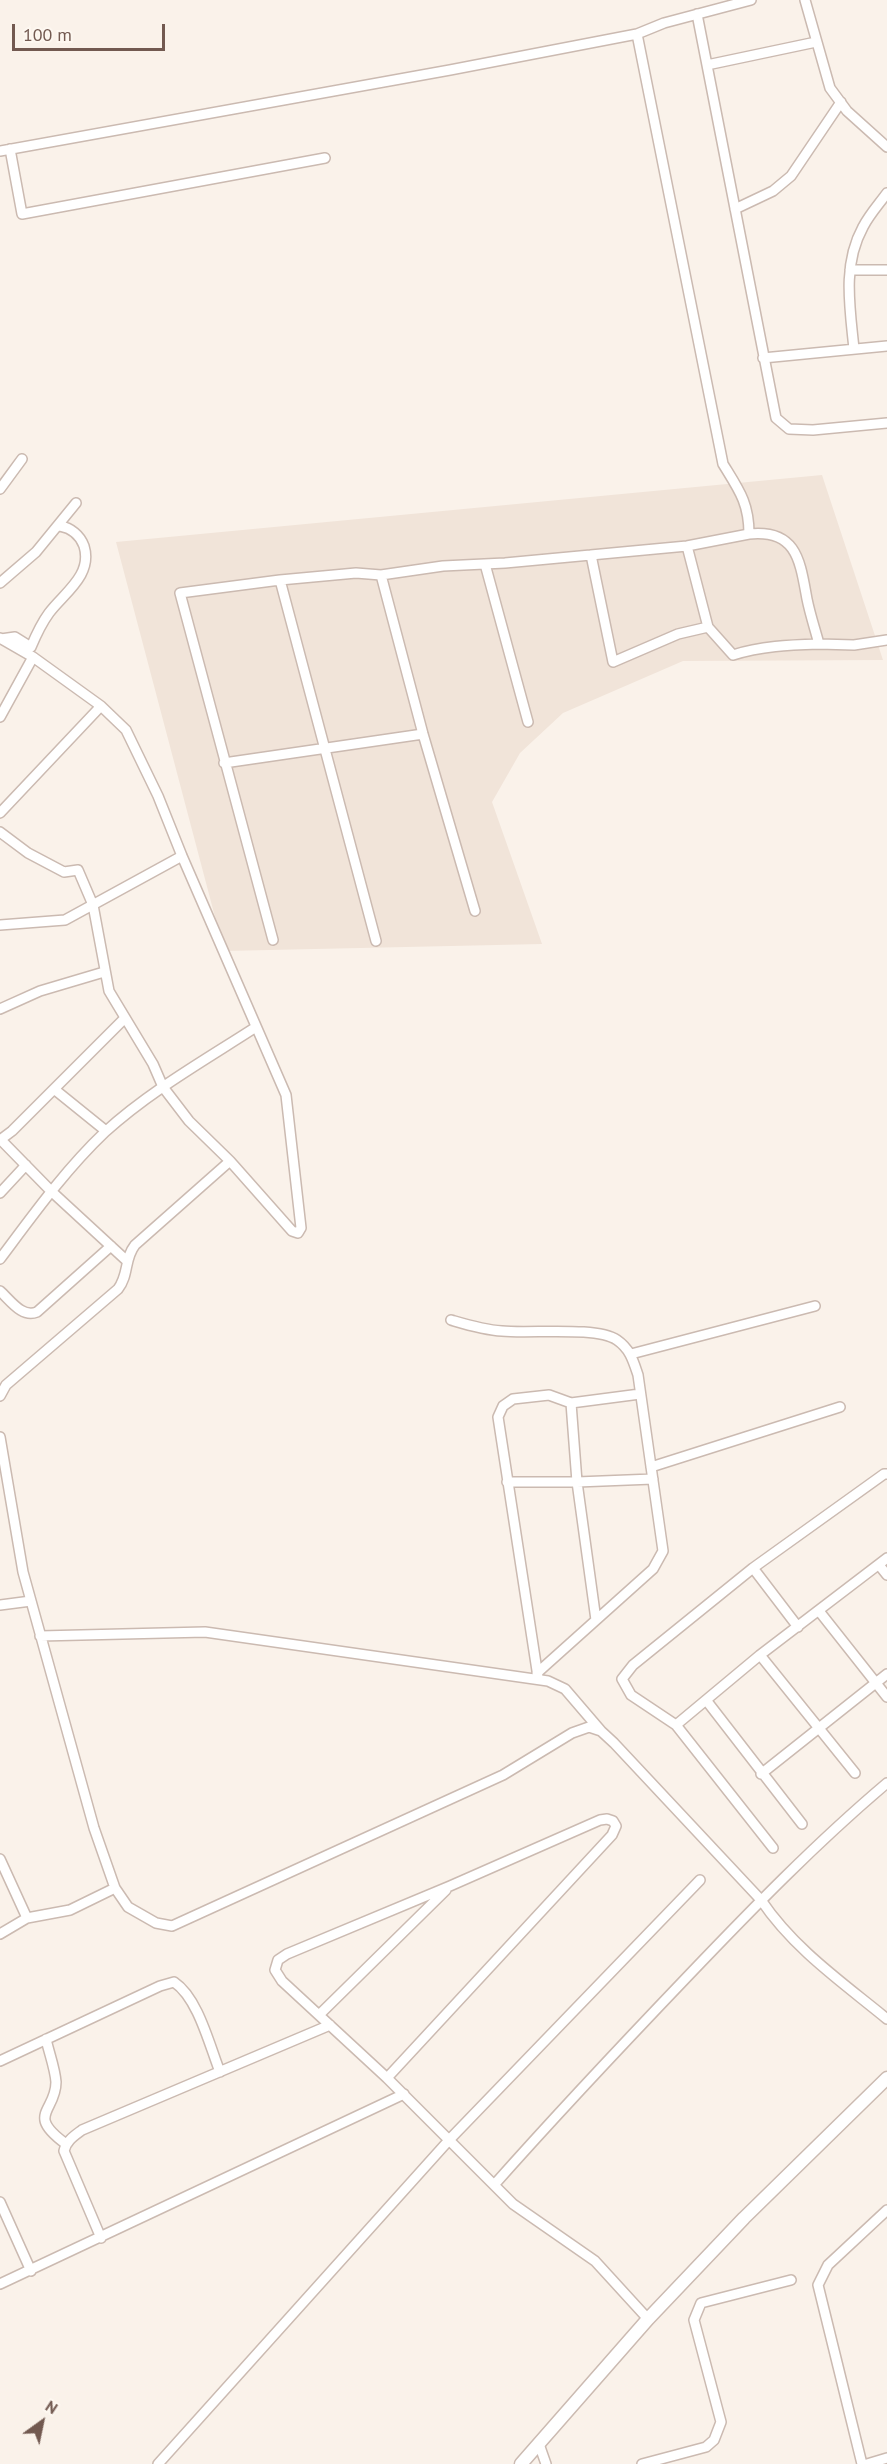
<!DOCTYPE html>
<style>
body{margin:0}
#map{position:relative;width:887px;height:2464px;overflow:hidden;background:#faf2ea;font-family:"PT Sans",sans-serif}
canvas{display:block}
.north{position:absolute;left:12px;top:2392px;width:60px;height:60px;-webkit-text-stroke:4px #fdf7f0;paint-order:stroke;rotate:33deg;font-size:16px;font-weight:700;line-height:24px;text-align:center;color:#725950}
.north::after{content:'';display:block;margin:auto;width:21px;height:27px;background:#725950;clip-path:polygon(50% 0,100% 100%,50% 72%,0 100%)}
.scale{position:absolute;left:12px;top:24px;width:153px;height:27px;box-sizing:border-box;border:3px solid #725950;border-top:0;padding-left:8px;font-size:18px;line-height:21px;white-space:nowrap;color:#725950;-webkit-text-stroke:4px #fdf7f0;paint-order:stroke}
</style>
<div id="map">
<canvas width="887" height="2464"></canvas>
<div class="north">N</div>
<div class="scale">100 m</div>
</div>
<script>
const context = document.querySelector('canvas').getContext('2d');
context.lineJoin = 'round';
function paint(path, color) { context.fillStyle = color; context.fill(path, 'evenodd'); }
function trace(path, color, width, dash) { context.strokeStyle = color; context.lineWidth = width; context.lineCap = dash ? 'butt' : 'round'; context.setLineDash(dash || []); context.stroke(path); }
const residential = new Path2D(`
 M822 475 883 660 683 661 563 713 520 753 492 802 542 944 224 951 116 542Z`);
const minor = new Path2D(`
 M805 0 830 88 847 111 887 147
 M697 14 776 418 789 429 813 430 887 423
 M637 34 723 464C739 490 749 503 749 534 797 529 800 561 807 599 810 614 815 629 819 644L854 645 887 640
 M707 65 816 42
 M10 149 22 214 325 158
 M0 151 450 70 637 34 664 23 751 0
 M735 209 773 191 791 176 841 102
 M850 270H887
 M854 349C850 308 842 265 863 227 869 215 879 204 887 193
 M763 358 887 346
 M0 489 22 459
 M687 546 708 627
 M591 555 613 662 678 634 708 627 733 655C761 646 789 645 819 644
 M485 564 528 722
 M381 575 423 734 475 911
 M280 580 376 941
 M0 583 36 552 76 503
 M0 638 33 657 101 706 126 730 158 796 182 856 286 1095 301 1228 298 1233 292 1231 230 1161
 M1 639 15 637 31 647C36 635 41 624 49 613 64 593 93 575 84 546 80 535 71 528 60 526
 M0 717 33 657
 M224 763 423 734
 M0 813 101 706
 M0 832 28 853 64 872 78 870 93 905 109 991 153 1064 163 1087 189 1121 230 1161 135 1245C124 1259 129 1275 118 1289L6 1385 0 1396
 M0 925 65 920 182 856
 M273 940 180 593 280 580 356 573 381 575 443 566 505 563 687 546 749 534
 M0 1009 40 991 104 972
 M54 1089 106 1131
 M0 1139 51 1191 127 1261
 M0 1140 12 1131 124 1019
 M0 1193 26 1165
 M0 1259C33 1215 65 1170 105 1132 150 1091 205 1060 256 1027
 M0 1291C11 1301 22 1318 37 1312L111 1246
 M451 1320C468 1325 484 1330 502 1331 530 1334 596 1326 617 1340 630 1349 633 1360 638 1375L663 1551 653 1569 537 1673
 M631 1354 815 1306
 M0 1437 23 1572 94 1828 115 1888 128 1907 156 1923 172 1926 503 1775 572 1733 589 1727 601 1731 614 1743 761 1900C794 1949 842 1982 887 2019
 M651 1467 840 1407
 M507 1482H577L571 1403
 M879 1565 887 1575
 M753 1568 798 1627
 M0 1605 31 1601
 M819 1611 887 1697
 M596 1620 577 1482 653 1479
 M40 1636 205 1632 548 1681 565 1689 601 1731
 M760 1655 855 1773
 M538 1677 498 1417 503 1406 513 1399 549 1395 571 1403 640 1394
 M706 1700 802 1824
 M676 1725 631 1695 622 1679 633 1665 753 1568 884 1474H887
 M761 1774 887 1674
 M773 1848 676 1725 760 1655 887 1558
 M0 1859 27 1918
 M0 1934 27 1918 70 1910 115 1888
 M319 2015 446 1890
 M46 2039C49 2053 55 2068 56 2082 56 2112 25 2114 66 2144
 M0 2061 160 1986 174 1982C198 1998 209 2044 220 2072
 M387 2078 612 1835 616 1826 613 1821 607 1819 600 1820 450 1886 287 1954 278 1960 275 1970 282 1981 387 2078 513 2204 595 2261 648 2319
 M494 2185C557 2114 622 2045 687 1977 751 1910 816 1843 887 1783
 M0 2202 31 2271
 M101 2238 64 2151C66 2141 74 2136 82 2130L330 2025
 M0 2284 404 2094
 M539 2444 546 2464
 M158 2464 450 2139 700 1880
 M642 2464 706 2447 714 2440 721 2422 694 2320 701 2303 791 2280
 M862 2464 818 2285 828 2265 887 2210
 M867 2464 887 2458`);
const tertiary = new Path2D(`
 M521 2464 648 2319 744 2218 887 2078`);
paint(residential, '#f1e4d9');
trace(minor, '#cbbab1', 12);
trace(tertiary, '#cbbab1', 15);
trace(minor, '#fff', 9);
trace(tertiary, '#fff', 12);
</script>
